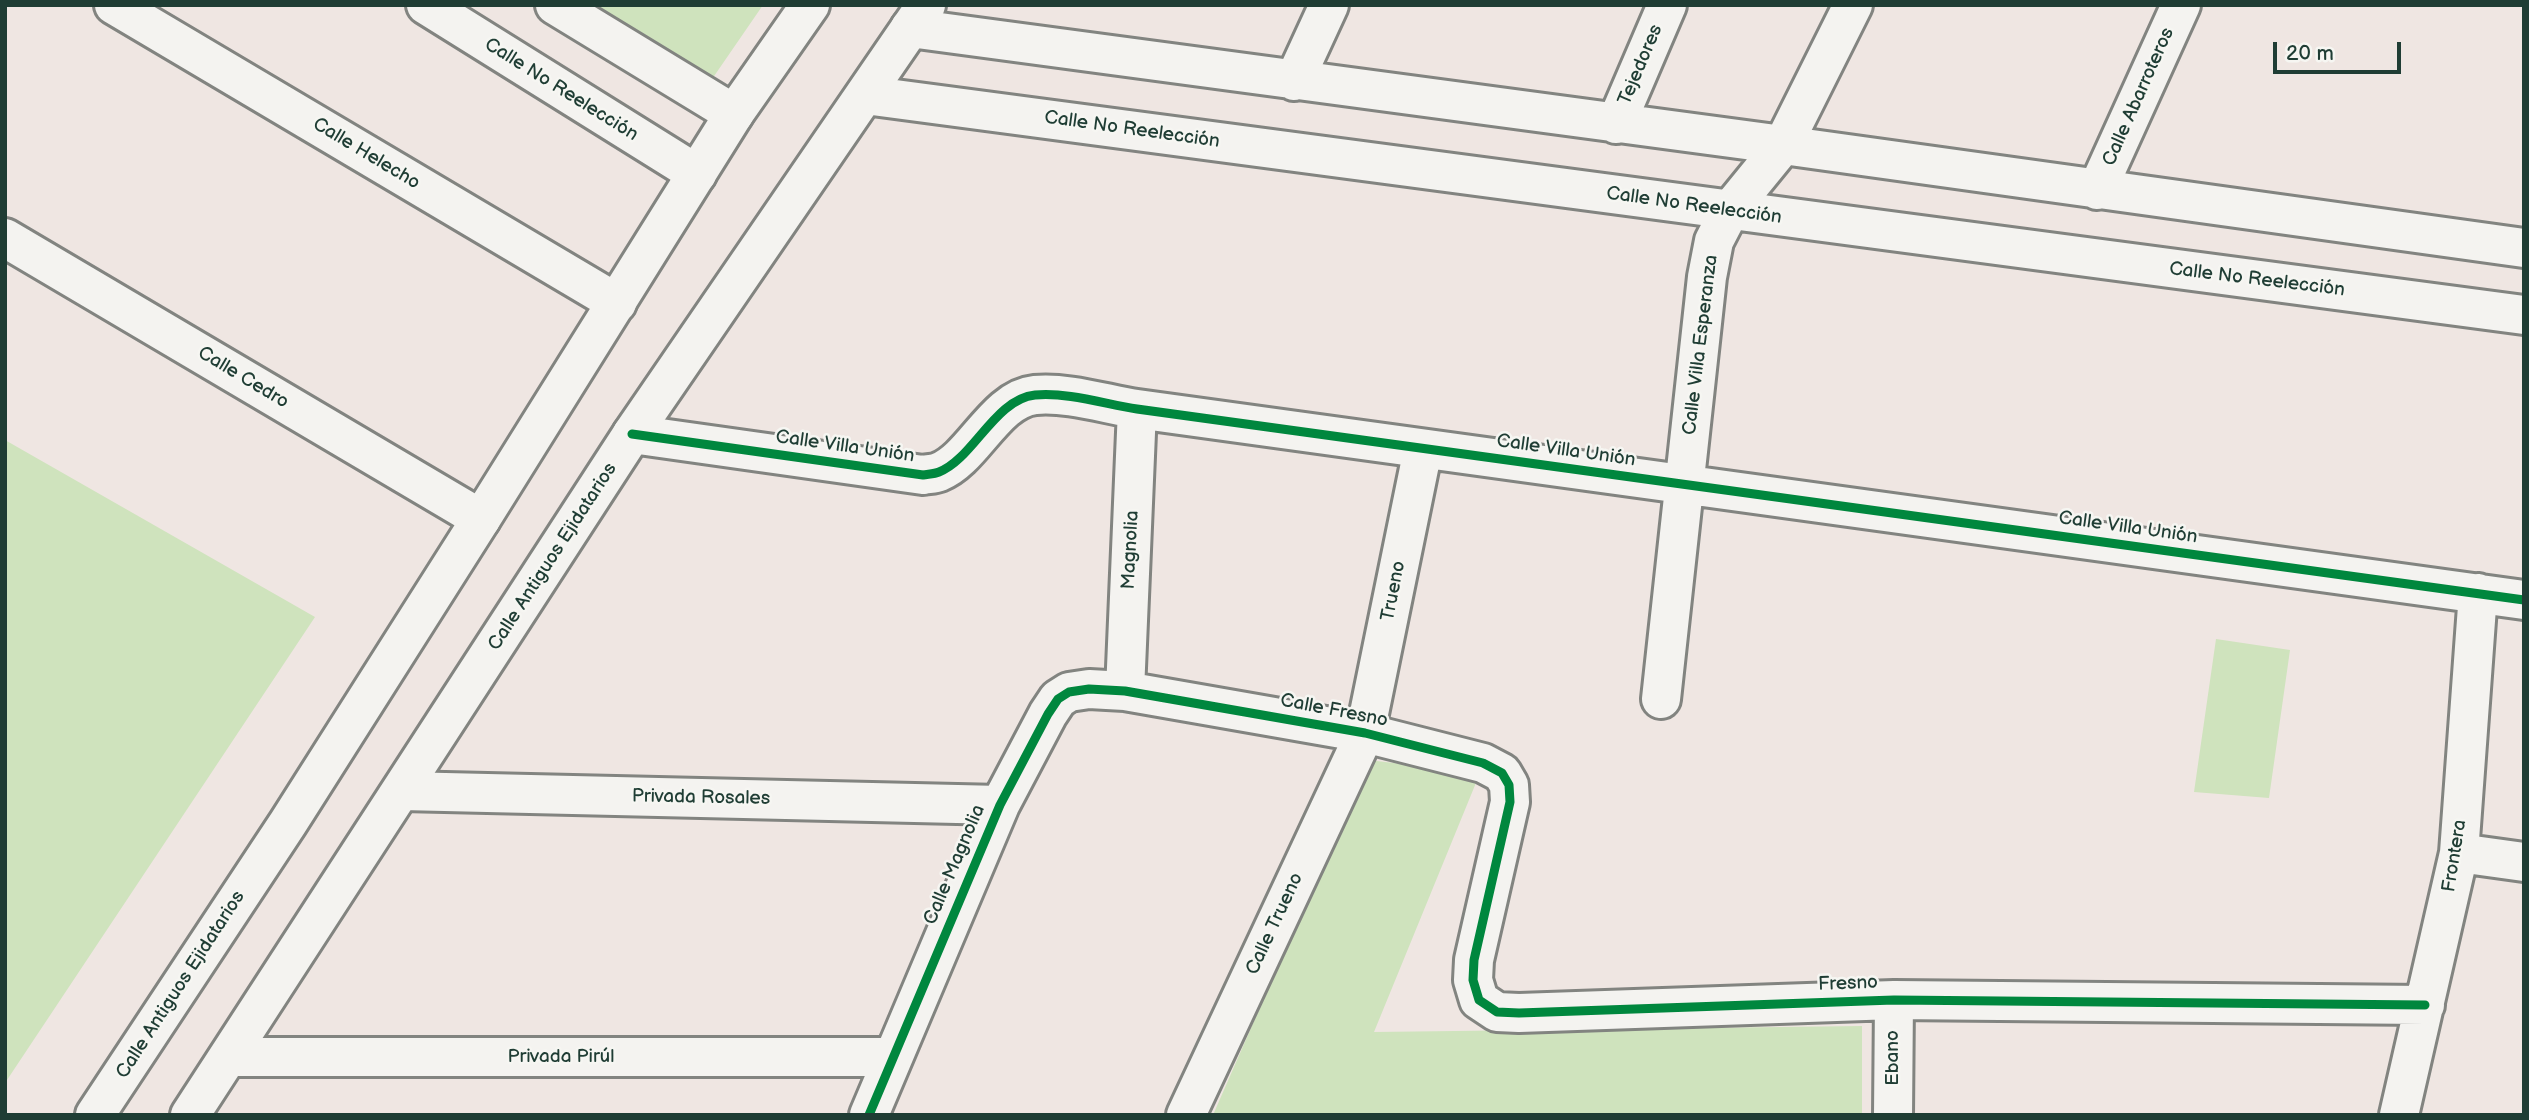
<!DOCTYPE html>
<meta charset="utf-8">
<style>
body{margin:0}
#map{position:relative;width:2529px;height:1120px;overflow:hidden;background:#efe6e2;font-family:"Balsamiq Sans",sans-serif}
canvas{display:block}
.frame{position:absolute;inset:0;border:7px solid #1f3d34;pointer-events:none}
.scale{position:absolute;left:2273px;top:42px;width:128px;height:32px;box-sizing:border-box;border:4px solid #1f3d34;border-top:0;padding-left:9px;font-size:21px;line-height:24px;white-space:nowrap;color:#1f3d34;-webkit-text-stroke:5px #f6f6f2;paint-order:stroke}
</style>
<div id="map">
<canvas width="2529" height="1120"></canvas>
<div class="frame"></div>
<div class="scale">20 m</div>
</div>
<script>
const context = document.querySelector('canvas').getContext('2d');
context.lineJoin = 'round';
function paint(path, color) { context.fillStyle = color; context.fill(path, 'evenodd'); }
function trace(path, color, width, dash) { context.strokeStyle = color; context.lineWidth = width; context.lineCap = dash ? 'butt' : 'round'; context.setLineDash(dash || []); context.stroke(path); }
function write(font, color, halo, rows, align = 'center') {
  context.font = font + ' "Balsamiq Sans",sans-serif'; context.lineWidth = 5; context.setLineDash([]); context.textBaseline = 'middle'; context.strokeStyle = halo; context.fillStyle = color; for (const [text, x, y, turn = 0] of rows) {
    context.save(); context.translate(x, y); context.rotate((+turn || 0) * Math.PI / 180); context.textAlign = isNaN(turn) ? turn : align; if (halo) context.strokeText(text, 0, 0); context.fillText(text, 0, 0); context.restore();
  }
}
const green = new Path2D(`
 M594 5H763L710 82Z
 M5 440 315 617 5 1083Z
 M2216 639 2290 650 2269 798 2194 792Z
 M1368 760 1480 773 1374 1032 1862 1026V1115H1213Z`);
const minor = new Path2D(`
 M114 5 617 303
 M426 5 697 174
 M555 5 734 114
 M910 28 1783 145 2524 248
 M1294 81 1329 5
 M865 95 2524 315
 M1616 124 1667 5
 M2097 190 2181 5
 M5 238 481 519
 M632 434 923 475C928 474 934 474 939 472 973 459 995 399 1035 395 1068 392 1105 404 1137 409L2524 600
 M1125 691 1137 409
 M1661 699 1707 277 1714 241 1730 210 1783 145 1853 5
 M402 791 1000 805
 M2459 853 2524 862
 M229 1057H893
 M869 1115 1000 805 1048 714 1058 699 1069 692 1089 689 1125 691 1365 733 1483 763 1502 773 1509 785 1510 802 1474 960 1473 980 1479 1000 1497 1012 1519 1013 1894 1000 2425 1005
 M1186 1115 1365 733 1423 449
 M1893 1115 1894 1000
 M2399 1115 2459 853 2478 593`);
const tertiary = new Path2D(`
 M95 1115 288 823 481 519 734 114 810 5
 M190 1115 632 434 926 5`);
const cycleway = new Path2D(`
 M632 434 923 475C928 474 934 474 939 472 973 459 995 399 1035 395 1068 392 1105 404 1137 409L2524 600
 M869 1115 1000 805 1048 714 1058 699 1069 692 1089 689 1125 691 1365 733 1483 763 1502 773 1509 785 1510 802 1474 960 1473 980 1479 1000 1497 1012 1519 1013 1894 1000 2425 1005`);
const streetNames = [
 ["Tejedores",1641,65,-67],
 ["Calle No Reelección",561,90,32],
 ["Calle Abarroteros",2139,97,-66],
 ["Calle No Reelección",1132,130,8],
 ["Calle Helecho",366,154,31],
 ["Calle No Reelección",1694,206,8],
 ["Calle No Reelección",2257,280,7],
 ["Calle Villa Esperanza",1701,345,-83],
 ["Calle Cedro",243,378,31],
 ["Calle Villa Unión",845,447,8],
 ["Calle Villa Unión",1566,451,8],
 ["Calle Villa Unión",2128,528,8],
 ["Magnolia",1131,550,-87],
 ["Calle Antiguos Ejidatarios",553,557,-57],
 ["Trueno",1394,591,-79],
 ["Calle Fresno",1334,711,11],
 ["Privada Rosales",701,798,1],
 ["Frontera",2455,856,-81],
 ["Calle Magnolia",955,865,-67],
 ["Calle Trueno",1275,924,-65],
 ["Fresno",1848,984,-2],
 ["Calle Antiguos Ejidatarios",181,985,-57],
 ["Privada Pirúl",561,1057],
 ["Ebano",1893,1058,-90]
];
paint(green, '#cfe3bd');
trace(minor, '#828480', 44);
trace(tertiary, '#828480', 44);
trace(minor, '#f4f3f0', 38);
trace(tertiary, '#f4f3f0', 38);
trace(cycleway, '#00873e', 9);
write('19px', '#1f3d34', '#f6f6f2', streetNames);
</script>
